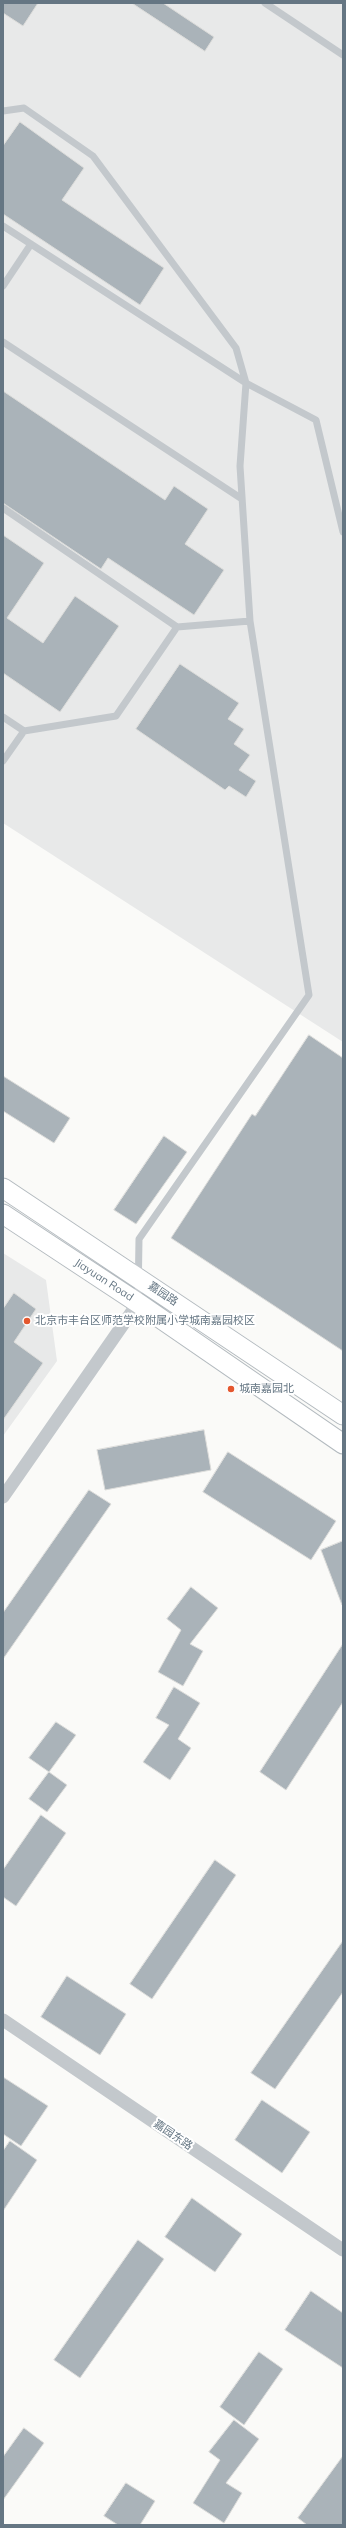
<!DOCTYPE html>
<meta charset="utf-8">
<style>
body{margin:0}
#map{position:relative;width:346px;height:2528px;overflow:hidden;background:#fafaf8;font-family:Mulish,sans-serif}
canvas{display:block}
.frame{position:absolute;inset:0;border:4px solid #657683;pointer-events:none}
</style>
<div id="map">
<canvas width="346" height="2528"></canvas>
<div class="frame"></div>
</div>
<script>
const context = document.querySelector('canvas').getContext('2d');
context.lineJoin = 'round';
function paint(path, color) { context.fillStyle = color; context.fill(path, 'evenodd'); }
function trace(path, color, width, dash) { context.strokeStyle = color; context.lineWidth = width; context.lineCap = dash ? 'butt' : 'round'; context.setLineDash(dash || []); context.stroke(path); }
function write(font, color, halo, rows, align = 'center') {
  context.font = font + ' Mulish,"Noto Sans SC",sans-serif'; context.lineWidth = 4; context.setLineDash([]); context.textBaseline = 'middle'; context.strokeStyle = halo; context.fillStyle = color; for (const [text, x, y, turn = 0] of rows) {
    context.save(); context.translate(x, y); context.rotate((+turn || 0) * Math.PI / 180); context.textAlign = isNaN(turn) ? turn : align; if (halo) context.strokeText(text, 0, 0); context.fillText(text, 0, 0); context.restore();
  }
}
const built = new Path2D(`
 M3 3H343V1042L3 823Z
 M3 1253 46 1280 57 1361 3 1436Z`);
const building = new Path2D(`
 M3 3H38L23 26 3 13Z
 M132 3H163L214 37 205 51Z
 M20 122 84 168 62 200 164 268 140 305 3 214V146Z
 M3 391 165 500 174 486 208 509 185 544 224 570 194 615 108 558 101 569 3 503Z
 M3 535 44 563 7 618 43 643 75 596 119 626 60 712 3 673Z
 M180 664 239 703 228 719 244 729 234 744 250 755 239 770 256 781 246 797 229 786 225 790 136 729Z
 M309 1035 343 1058V1351L171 1238 252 1114 255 1116Z
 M3 1076 70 1118 54 1143 3 1111Z
 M164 1136 187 1152 136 1224 114 1210Z
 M14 1293 36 1309 14 1342 43 1363 3 1420V1309Z
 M204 1430 211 1470 105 1490 97 1450Z
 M228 1452 336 1521 311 1560 203 1492Z
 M89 1490 111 1504 3 1659V1613Z
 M343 1541V1604L342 1605 321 1550Z
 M191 1587 218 1608 190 1644 203 1651 183 1686 158 1672 181 1630 167 1619Z
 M343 1644V1702L286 1790 260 1772Z
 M174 1687 200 1703 178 1739 191 1748 170 1780 143 1762 169 1725 156 1718Z
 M56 1722 76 1735 49 1772 29 1758Z
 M49 1772 67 1785 47 1812 29 1799Z
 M41 1815 66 1833 16 1906 3 1897V1870Z
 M215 1860 236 1875 152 1999 130 1984Z
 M343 1941V1992L275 2089 251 2073Z
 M67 1976 126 2014 100 2055 41 2017Z
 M3 2077 48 2106 21 2146 3 2134Z
 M262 2100 310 2132 282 2173 235 2140Z
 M10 2141 37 2160 3 2211V2151Z
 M192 2198 242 2234 215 2272 165 2237Z
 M138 2240 164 2259 80 2378 54 2360Z
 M311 2291 343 2313V2368L285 2330Z
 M259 2352 283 2369 244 2425 220 2407Z
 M234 2420 259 2439 226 2483 242 2493 224 2523 193 2503 220 2460 209 2452Z
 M24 2428 44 2443 3 2500V2457Z
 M343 2456V2525H307L298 2518Z
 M126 2483 155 2501 140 2525H118L104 2516Z`);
const service = new Path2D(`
 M265 3 343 55
 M3 111 24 108 93 156 236 348 246 383 240 466 250 621 309 995 139 1239 138 1301
 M3 226 246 383 316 420 343 532
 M3 286 31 244
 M3 342 242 499
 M3 508 177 627
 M3 717 24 731 116 716 177 627 250 621
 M3 761 24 731`);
const minor = new Path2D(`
 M3 1497 138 1303
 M3 2020 343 2250`);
const secondary = new Path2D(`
 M3 1188 343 1415
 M3 1214 138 1303 343 1444`);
const markers = [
 [27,1321,4,"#e4572e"],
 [231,1389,4,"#e4572e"]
];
const streetNames = [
 ["Jiayuan Road",104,1280,33],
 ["嘉园路",163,1294,34],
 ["嘉园东路",173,2135,34]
];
const poiNames = [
 ["北京市丰台区师范学校附属小学城南嘉园校区",35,1321],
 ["城南嘉园北",239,1389]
];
paint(built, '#e8e9e9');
paint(building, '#aab3b9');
trace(building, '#dcdcda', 1);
trace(secondary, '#b3babf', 21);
trace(service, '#c3c8cc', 7);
trace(minor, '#c3c8cc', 13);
trace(secondary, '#fff', 19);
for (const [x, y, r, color] of markers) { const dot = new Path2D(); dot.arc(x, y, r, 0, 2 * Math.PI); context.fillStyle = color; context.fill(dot); trace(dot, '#fff', 1.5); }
write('11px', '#657683', '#fff', streetNames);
write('11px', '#657683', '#fff', poiNames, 'left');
</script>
